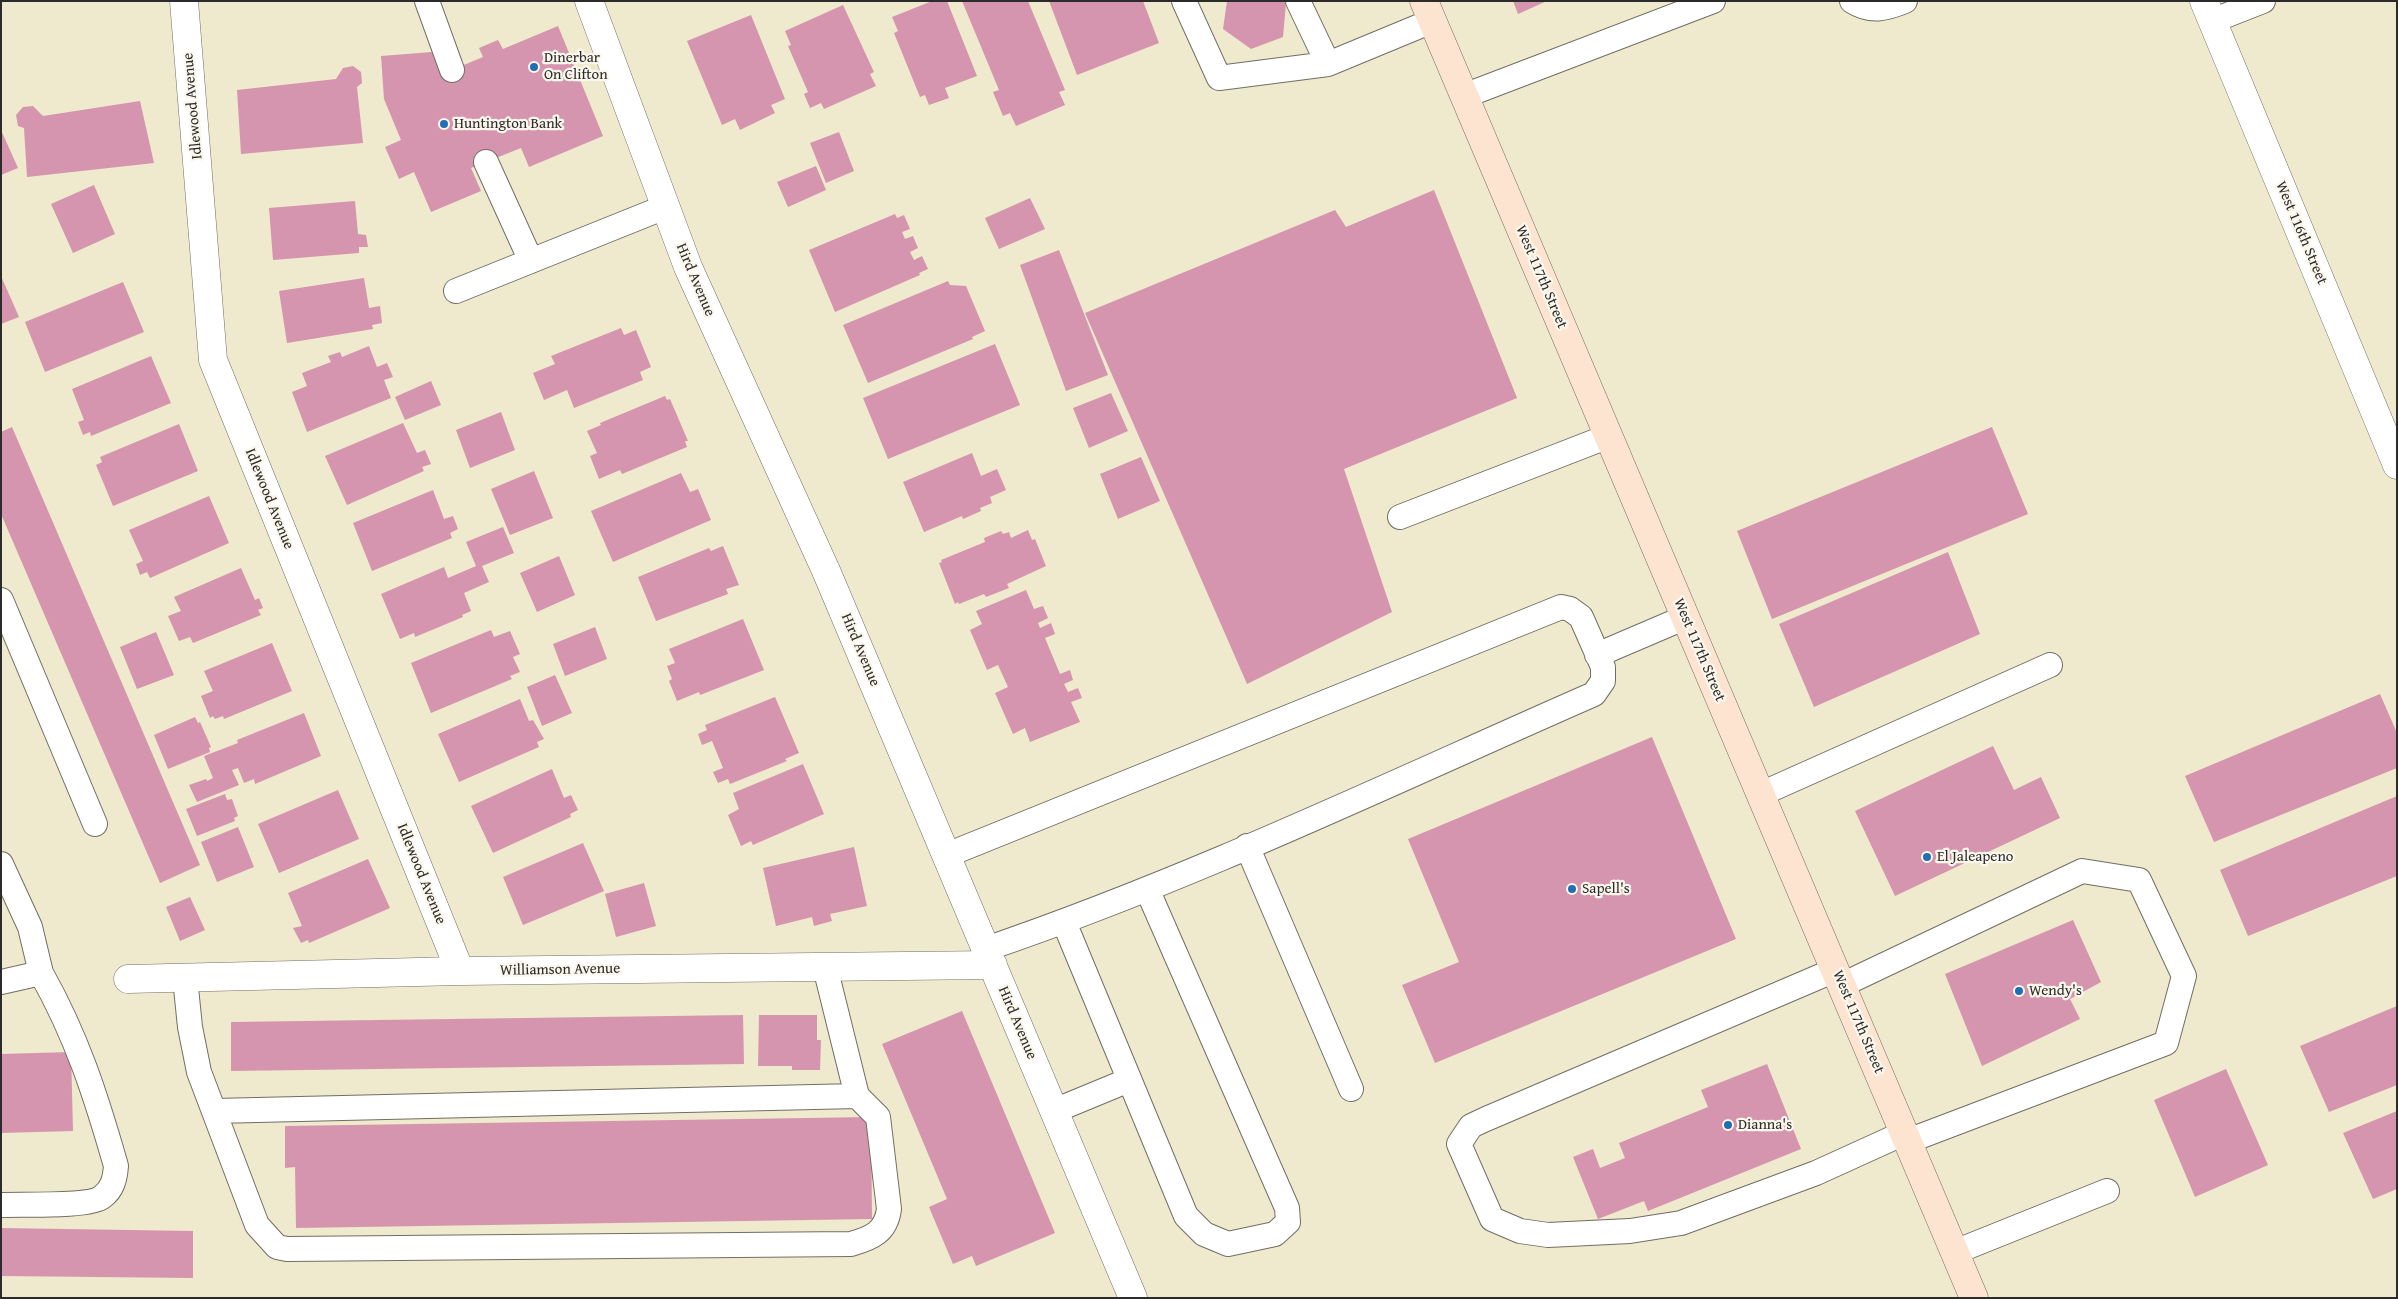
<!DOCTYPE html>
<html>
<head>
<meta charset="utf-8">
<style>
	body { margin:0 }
	#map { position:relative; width:2398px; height:1299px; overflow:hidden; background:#efe9cd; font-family:"Gentium Book Plus",serif }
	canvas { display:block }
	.frame { position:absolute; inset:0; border:2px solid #2b2b2b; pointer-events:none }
</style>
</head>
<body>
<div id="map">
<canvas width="2398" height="1299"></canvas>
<div class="frame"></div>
</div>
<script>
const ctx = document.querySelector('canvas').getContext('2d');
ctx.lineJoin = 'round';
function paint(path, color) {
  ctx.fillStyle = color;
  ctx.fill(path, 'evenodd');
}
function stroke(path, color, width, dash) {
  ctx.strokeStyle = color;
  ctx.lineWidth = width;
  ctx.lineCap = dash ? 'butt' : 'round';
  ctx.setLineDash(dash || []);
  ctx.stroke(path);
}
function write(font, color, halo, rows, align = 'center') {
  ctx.font = font + ' "Gentium Book Plus",serif';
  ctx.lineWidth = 4.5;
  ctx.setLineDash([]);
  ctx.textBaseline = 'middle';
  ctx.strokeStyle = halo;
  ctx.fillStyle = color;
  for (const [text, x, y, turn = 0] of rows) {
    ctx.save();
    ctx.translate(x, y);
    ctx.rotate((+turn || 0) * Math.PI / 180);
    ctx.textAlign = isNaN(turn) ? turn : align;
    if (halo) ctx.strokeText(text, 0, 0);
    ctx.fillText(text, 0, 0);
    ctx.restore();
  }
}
const building = new Path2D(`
	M932 1H947L977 76 945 88 949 98 929 105 925 95 920 97 894 33 898 31 892 17Z
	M962 1H1028L1065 90 1059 92 1065 105 1016 126 1010 113 1003 116 993 92 999 90Z
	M1049 1H1143L1159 43 1077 75Z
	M1227 1H1283L1286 3 1283 37 1251 49 1223 29Z
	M1513 1H1547L1518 14Z
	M843 5 874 72 870 74 876 86 824 109 821 103 810 108 804 94 808 92 788 46 791 45 785 31Z
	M751 15 785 99 771 105 775 113 740 130 735 119 722 125 687 41Z
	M558 26 603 136 529 167 521 148 471 168 481 191 431 212 414 172 399 179 385 147 401 140 384 99 381 56 432 52 442 74 483 57 479 48 498 40 503 49Z
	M353 66 361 72 362 83 357 87 363 143 241 154 237 90 336 79 343 68Z
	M140 101 154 163 27 177 24 128 18 126 16 115 23 107 33 106 43 116Z
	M1 130 18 168 1 175Z
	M839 132 854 171 826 183 810 143Z
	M816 166 826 190 788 207 777 182Z
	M94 185 115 234 73 253 51 204Z
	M1434 190 1517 398 1344 469 1392 612 1247 684 1085 313 1335 210 1346 227Z
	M1030 198 1045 229 999 249 985 218Z
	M355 201 358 234 366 235 368 247H359V253L273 260 269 208Z
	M895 214 897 218 904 215 910 229 902 232 905 239 913 236 918 248 910 252 914 260 922 256 928 269 919 273 920 275 835 312 809 250Z
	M1059 250 1108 375 1066 391 1020 265Z
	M1 276 19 317 1 324Z
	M364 278 369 308 380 306 382 323 372 325 373 329 287 343 279 291Z
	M948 281 950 285 966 286 985 331 972 337 973 339 868 383 843 325Z
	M123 282 144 332 45 372 25 322Z
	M621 328 624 335 636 330 651 367 640 372 643 380 574 408 567 390 544 400 533 373 555 364 551 356Z
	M995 344 1020 405 888 459 863 398Z
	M369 346 377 367 387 363 393 377 384 380 391 398 307 432 292 392 307 386 302 373 331 362 328 356 340 352 342 357Z
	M151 356 171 403 91 436 90 432 83 435 78 422 84 420 72 389Z
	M431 381 441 405 405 420 395 397Z
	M1111 393 1128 431 1089 448 1073 408Z
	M665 396 667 400 670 399 688 441H685L687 447 622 474 620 470 599 479 590 456 597 453 587 431 601 425 600 423Z
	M501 412 515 450 470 468 456 430Z
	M403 423 417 453 425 450 431 464 422 467 424 471 347 505 325 456Z
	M179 424 198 471 113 506 96 465 102 462 100 457Z
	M12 427 200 865 160 883 1 514V432Z
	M1992 427 2028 514 1772 619 1737 531Z
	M972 453 981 476 997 469 1006 490 990 497 992 503 980 508 981 511 963 519 962 516 924 532 903 482Z
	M1141 457 1160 501 1118 519 1100 474Z
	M534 471 553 518 510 535 491 489Z
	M681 473 690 492 698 489 711 520 613 562 591 511Z
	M433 490 444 519 453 516 458 529 450 533 452 538 372 571 353 523Z
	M209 496 229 543 150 578 147 572 140 575 136 564 143 561 129 530Z
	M503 527 514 553 482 566 489 582 464 593 471 611 462 615 463 617 415 637 414 633 400 639 381 594 444 567 448 578 476 566 466 542Z
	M1028 530 1032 540 1035 539 1046 566 1007 584 1009 588 986 597 984 594 959 604 958 602 955 604 939 563 942 562 941 560 985 542 984 538 1001 531 1003 534 1009 532 1011 538Z
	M723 546 739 585 726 589 728 594 656 621 638 577 709 548 711 551Z
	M1948 552 1980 634 1814 707 1779 624Z
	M559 556 575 595 537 612 520 573Z
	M241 568 255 600 259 598 263 608 258 610 261 615 193 643 190 637 179 641 168 616 181 611 174 597Z
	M1026 590 1034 609 1043 606 1048 618 1038 623 1040 628 1051 623 1055 634 1045 638 1060 674 1070 670 1073 680 1064 684 1068 692 1078 688 1082 698 1071 702 1080 722 1030 742 1025 728 1013 734 995 693 1008 687 998 665 987 670 970 630 982 624 976 611Z
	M743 619 764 670 700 695 699 692 677 701 669 681 672 679 667 666 675 663 669 649Z
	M595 627 607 659 565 676 553 644Z
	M491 630 494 637 510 631 520 654 513 657 520 672 510 676 512 679 431 713 411 663Z
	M156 632 174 675 137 689 120 647Z
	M272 643 292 691 224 719 223 716 215 719 213 716 210 718 201 696 213 691 204 671Z
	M555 675 572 713 542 726 527 687Z
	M2380 694 2397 733V768L2214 842 2185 776Z
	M775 697 799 753 785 759 787 761 730 784 728 779 718 783 713 772 723 768 712 741 702 745 698 734 707 730 705 725Z
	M520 699 529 721 533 720 544 739 537 742 539 747 459 782 438 734Z
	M304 713 321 756 255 784 254 779 244 783 238 768 232 770 239 785 197 802 189 785 206 779 207 781 213 778 204 756 238 743 237 740Z
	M195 717 198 723 200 722 211 747 209 748 210 752 168 769 154 735Z
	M1652 737 1736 939 1435 1063 1402 985 1459 962 1408 839Z
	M1993 746 2014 790 2041 777 2060 818 1895 896 1855 811Z
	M803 764 824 814 753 845 751 841 741 846 728 815 739 809 733 793Z
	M552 769 564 798 571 795 578 810 570 814 571 817 493 853 471 806Z
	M338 790 359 839 279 873 258 824Z
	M225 794 227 800 232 799 238 816 234 818 235 821 197 836 186 809Z
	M2397 796V876L2248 936 2220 870Z
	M238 827 254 867 217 882 201 842Z
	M583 843 604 891 523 925 503 877Z
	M854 847 867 906 830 914 832 921 814 926 812 917 776 926 763 868Z
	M368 859 390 908 309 943 308 940 301 943 293 928 302 926 288 893Z
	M644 883 656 926 616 937 605 894Z
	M190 897 205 930 180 941 166 907Z
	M2073 920 2101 982 2070 999 2080 1019 1982 1066 1945 974Z
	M2397 1006V1085L2329 1112 2300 1046Z
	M962 1011 1055 1233 976 1266 972 1256 953 1264 929 1207 947 1199 882 1044Z
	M743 1015 744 1064 231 1071V1022Z
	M759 1015H817V1040H821L820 1070H792V1066H758Z
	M71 1052 73 1131 1 1133V1054Z
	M1767 1064 1801 1149 1648 1211 1644 1201 1598 1219 1573 1157 1593 1149 1600 1168 1625 1158 1619 1143 1708 1107 1701 1090Z
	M2226 1069 2268 1165 2195 1197 2154 1100Z
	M2397 1111V1189L2373 1199 2343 1133Z
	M871 1117 872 1219 296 1228 295 1167 285 1168V1126Z
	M1 1228 193 1231V1278L1 1276Z`);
const service = new Path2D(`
	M427 1 452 70
	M1184 1 1219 78 1328 64 1432 21
	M1298 1 1328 64
	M1852 1C1871 13 1885 9 1905 1
	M2212 21 2263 1
	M1464 96 1713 1
	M486 162 531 261
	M456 291 665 207
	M1400 517 1609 436
	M1 600 95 824
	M1597 655 1686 617
	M1761 794 2050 665
	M1247 846 1351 1089
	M947 855 1561 607 1570 609 1581 617 1603 667V681L1594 694C1393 782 1194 878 986 949
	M1 864 30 927 41 973 1 982
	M1064 922 1186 1216 1204 1234 1228 1244 1275 1234 1288 1222 1287 1208 1147 889
	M1835 970 1486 1119 1471 1126 1459 1144 1492 1219 1520 1231 1548 1235 1630 1231 1681 1223 1816 1173 1904 1133
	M185 978 190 1027 199 1072 257 1225 277 1247 287 1249 851 1244C872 1238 886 1232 889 1209L878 1117 857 1096 825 967
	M1842 985 2082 871 2139 880 2184 976 2166 1043 1908 1141
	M214 1111 857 1096
	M1054 1111 1129 1080
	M1 1205C20 1204 90 1207 102 1197 113 1189 115 1178 116 1166 96 1096 77 1037 41 973
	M1955 1252 2107 1191`);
const minor = new Path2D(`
	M184 1 213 360 460 971
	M589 1 688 267 827 573 1133 1298
	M2204 1 2397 465
	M128 979 460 971 993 965`);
const secondary = new Path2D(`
	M1424 1 1974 1298`);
const markers = [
	[534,67,5,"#1f6fb2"],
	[444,124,5,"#1f6fb2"],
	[1927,857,5,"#1f6fb2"],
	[1572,889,5,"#1f6fb2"],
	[2019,991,5,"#1f6fb2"],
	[1728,1125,5,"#1f6fb2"]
];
const poiNames = [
	["Dinerbar",544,58],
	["On Clifton",544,75],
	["Huntington Bank",454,124],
	["El Jaleapeno",1937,857],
	["Sapell's",1582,889],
	["Wendy's",2029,991],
	["Dianna's",1738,1125]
];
const streetNames = [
	["Idlewood Avenue",193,106,-95],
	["West 116th Street",2301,233,67],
	["West 117th Street",1541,277,67],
	["Hird Avenue",695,280,67],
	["Idlewood Avenue",269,499,68],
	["Hird Avenue",860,650,67],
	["West 117th Street",1699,650,67],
	["Idlewood Avenue",421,874,68],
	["Williamson Avenue",560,970,-1],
	["West 117th Street",1858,1022,67],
	["Hird Avenue",1017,1023,67]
];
paint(building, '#d595ae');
stroke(service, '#706e64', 26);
stroke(minor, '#706e64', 29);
stroke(secondary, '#706e64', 29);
stroke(service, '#fff', 24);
stroke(minor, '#fff', 28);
stroke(secondary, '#fde4d0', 28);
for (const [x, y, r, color] of markers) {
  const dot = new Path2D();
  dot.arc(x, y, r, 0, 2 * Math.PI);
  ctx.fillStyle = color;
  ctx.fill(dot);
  stroke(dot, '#fbf7ec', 2);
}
write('15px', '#2b2b2b', '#fbf7ec', poiNames, 'left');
write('15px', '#2b2b2b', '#fbf7ec', streetNames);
</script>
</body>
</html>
